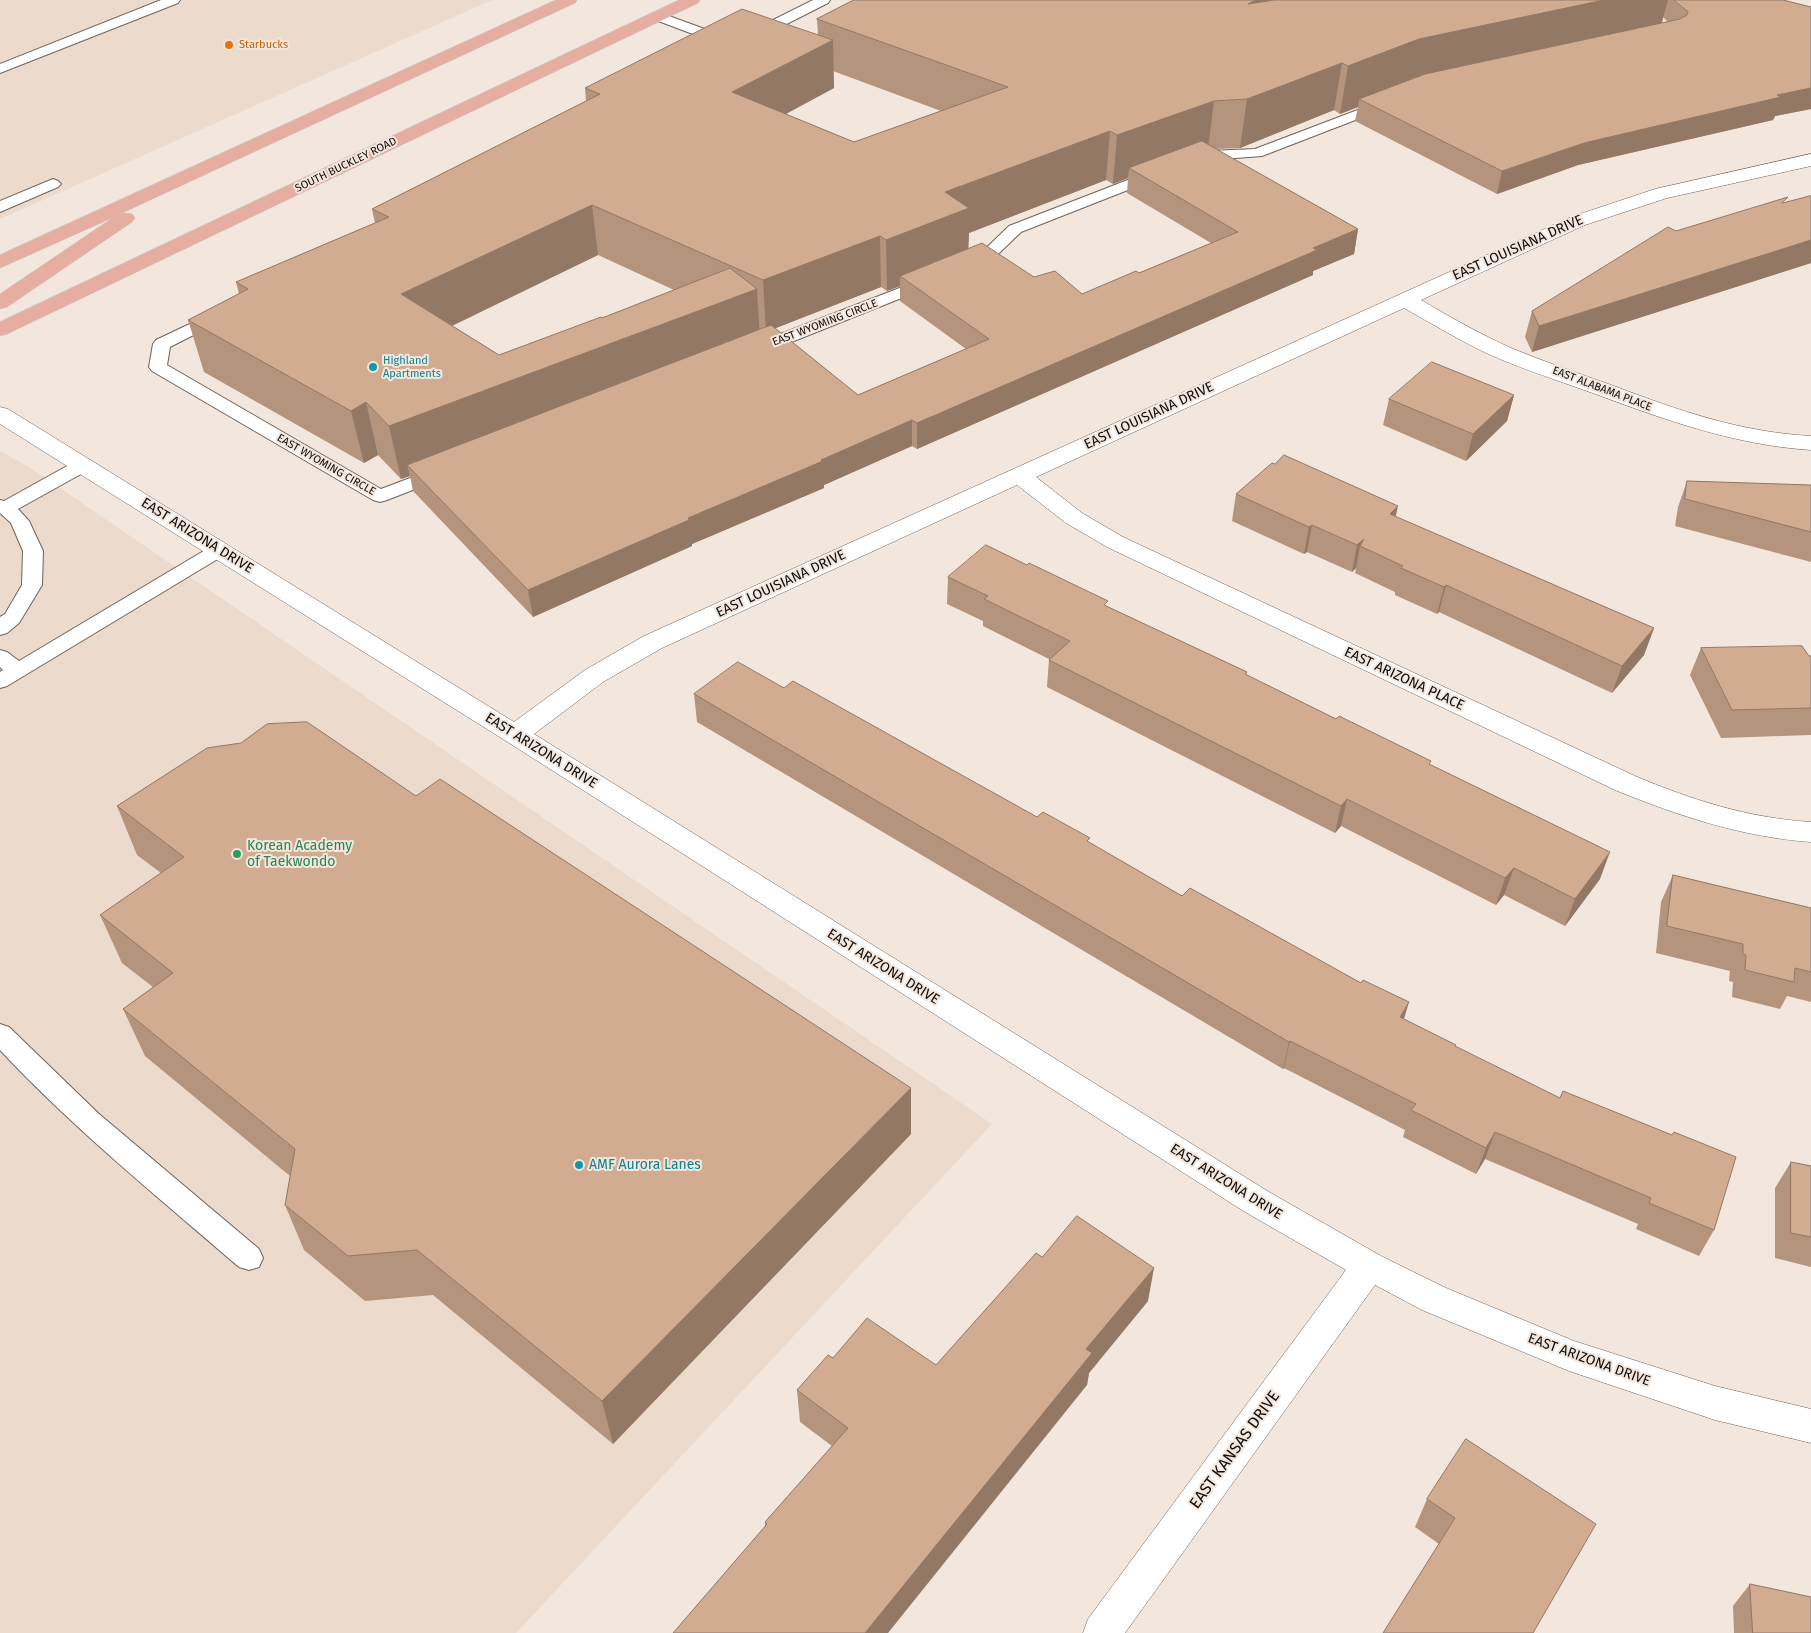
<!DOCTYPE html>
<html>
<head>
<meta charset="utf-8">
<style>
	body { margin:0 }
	canvas { display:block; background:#f3e6dd }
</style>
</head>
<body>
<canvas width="1811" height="1633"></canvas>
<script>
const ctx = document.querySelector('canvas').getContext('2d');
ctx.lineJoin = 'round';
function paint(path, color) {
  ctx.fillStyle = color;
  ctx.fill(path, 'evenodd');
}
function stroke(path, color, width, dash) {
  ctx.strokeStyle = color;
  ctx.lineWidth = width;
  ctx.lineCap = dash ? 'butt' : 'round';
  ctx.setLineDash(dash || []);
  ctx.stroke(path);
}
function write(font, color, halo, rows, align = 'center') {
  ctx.font = font + ' "Fira Sans",sans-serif';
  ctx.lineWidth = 4;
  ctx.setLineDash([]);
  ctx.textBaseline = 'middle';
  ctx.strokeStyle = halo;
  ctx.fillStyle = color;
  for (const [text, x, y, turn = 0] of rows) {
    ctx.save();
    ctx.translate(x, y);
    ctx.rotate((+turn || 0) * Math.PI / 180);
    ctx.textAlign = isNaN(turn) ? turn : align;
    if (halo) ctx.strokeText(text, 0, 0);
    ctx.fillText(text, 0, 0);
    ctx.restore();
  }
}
const built = new Path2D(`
	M0 0H492L0 219Z
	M0 451 29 467 992 1124 516 1633H0Z`);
const lane = new Path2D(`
	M161 0H180L178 3 0 73V64Z
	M813 0H830L828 3 757 39 752 40 745 36 747 33Z
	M658 12 732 39 734 42 732 45H722L653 19 651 16Z
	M1384 100 1389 101 1391 104 1389 107 1262 156 1210 160 1195 165 1190 163 1187 160 1190 157 1209 151 1255 149Z
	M1156 169 1161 171 1164 174 1161 177 1021 232 991 261 973 270H961L959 267 961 264 979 255 1009 226Z
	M53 179 58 181 61 184 58 187 0 212V201Z
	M928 277 934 279 936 282 934 285 764 353 758 354 752 353 749 349 752 345Z
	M217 311 223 312 225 316 223 320 170 347 167 365 381 489 439 467 446 469 448 473 446 477 387 500 380 502 373 500 152 371 149 367 153 344 156 340Z
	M83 459 90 461 92 465 90 469 18 509 29 521 43 551 42 585 19 623 7 633 0 635V617L5 614 22 585 23 551 11 523 0 513V500L4 501 76 461Z
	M219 544 226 546 229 550 226 554 7 686 0 688V672L3 670 0 667V650L7 652 19 661 212 546Z
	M0 1024 9 1027 99 1114 259 1249 263 1258 259 1267 249 1270 239 1267C158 1197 74 1129 0 1050Z`);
const street = new Path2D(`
	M1811 154V166L1667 198 1585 225 1421 300C1450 317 1480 334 1511 348 1545 362 1580 374 1614 386 1680 411 1740 432 1811 436V450C1736 445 1668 421 1598 395 1560 381 1521 369 1484 352 1457 339 1431 323 1404 308L1036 477 1082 513 1123 537 1635 776C1692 800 1748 818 1811 822V842C1742 837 1679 816 1615 790L1107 547 1066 523 1017 485 662 648 603 682 534 734 1269 1192 1381 1256 1446 1288 1574 1341 1715 1386 1811 1409V1443L1715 1420 1569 1371 1422 1310 1375 1285 1125 1633H1083L1088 1619 1346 1270 1245 1212 506 741 0 424V407L8 409 514 722 585 670 644 636 1571 217 1655 189Z`);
const primary = new Path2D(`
	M556 0H577L575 3 122 213 132 214 135 218 132 222 7 307 0 309V294L114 217 0 268V255Z
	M679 0H700L698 3 7 334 0 336V322Z`);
const wall = new Path2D(`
	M854 0H1783L1811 7V109L1775 116 1773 120 1578 165 1497 194 1355 121 1358 107 1340 114 1334 110 1240 148 1216 149 1358 229 1354 254 1313 271V275L917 449 912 446 824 485V488L692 544V546L533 617 413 491 410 476 401 479 378 455 364 463 204 372 188 320 239 294 236 282 375 223 372 209 586 101 585 88 818 35 817 19ZM1663 17 1668 22 1662 23ZM833 71 941 111 854 142 785 114 834 88ZM1128 178 1127 193 1211 243 1139 273 1082 294 1034 277 968 249 969 233 1106 180 1113 184ZM598 255 674 290 602 318 499 355 452 326ZM900 286V301L966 349 858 395 775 328 881 287 887 291Z
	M1811 196V263L1532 352 1525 337 1532 311 1676 231 1786 202Z
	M1514 395 1507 421 1466 461 1383 425 1389 399Z
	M1687 481 1811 485V562L1675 526 1678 507Z
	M1236 494 1396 517 1654 628 1644 655 1612 693 1439 612 1437 614 1395 595V592L1355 573 1356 568 1352 572 1307 552 1304 554 1232 521Z
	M948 577 1108 607 1247 672 1246 675 1430 765 1600 879 1565 926 1504 895 1496 905 1341 826 1335 833 1047 687 1049 659 983 626V621L947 604Z
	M1701 648 1811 656V735L1721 738 1690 675Z
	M784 688 1037 817 1090 843 1182 896 1404 1019 1455 1047 1714 1230 1699 1256 1636 1229 1638 1224 1485 1159 1476 1174 1403 1137 1405 1130 1284 1068 1283 1069 697 722 694 694Z
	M416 796 911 1088V1134L613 1444 433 1295 365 1301 304 1250 285 1205 290 1176 145 1056 123 1009 153 987 122 963 100 915 161 873 137 855 117 806Z
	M1673 875 1811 908V1002L1787 996 1780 1009 1732 997 1733 982 1729 981 1730 971 1656 953 1661 902Z
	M1791 1162 1811 1166V1267L1775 1258V1188Z
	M1042 1257 1148 1301 1089 1373 1087 1385 765 1527V1522L832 1446 800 1422 797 1390 833 1358 936 1365Z
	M1466 1439 1533 1633 1439 1544 1415 1527 1427 1499Z
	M1750 1584 1811 1633H1734L1733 1606Z`);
const shadedWall = new Path2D(`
	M1256 0H1320L1248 4Z
	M1604 0H1668L1659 32 1359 99 1358 107 1340 114 1348 66 1419 39Z
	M833 40 834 88 736 141 732 92Z
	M1342 63 1334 110 1240 148 1247 99Z
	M1811 88V109L1775 116 1773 120 1578 165 1497 194 1502 171 1584 143 1777 95Z
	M1214 101 1208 149 1129 168 1128 178 1113 184 1117 135Z
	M1110 131 1106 180 969 233 968 259 900 276V286L887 291 886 240 945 192Z
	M592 205 598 255 412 345 401 294Z
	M1358 229 1354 254 1313 271V275L917 449V423L1313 248Z
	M880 236 881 287 766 332 763 280Z
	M1811 240V263L1532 352 1539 326Z
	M757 289 760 340 407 465 410 476 401 479 389 426Z
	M1514 395 1507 421 1466 461 1473 434Z
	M366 402 378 455 364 463 351 411Z
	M912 420V446L824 485V488L692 544V546L533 617 528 590 688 518Z
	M1398 506 1392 533 1390 514Z
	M1312 525 1307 552 1304 554 1309 527Z
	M1364 539 1360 546 1356 568 1352 572 1357 545Z
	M1446 585 1439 612 1437 614 1444 587Z
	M1654 628 1644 655 1612 693 1622 666Z
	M1347 799 1341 826 1335 833 1341 806Z
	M1610 852 1600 879 1565 926 1575 899Z
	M1514 868 1504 895 1496 905 1505 878Z
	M1409 1002 1401 1029 1400 1017Z
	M1290 1041 1284 1068 1283 1069 1289 1042Z
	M911 1088V1134L613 1444 602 1401Z
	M1495 1132 1485 1159 1476 1174 1486 1148Z
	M1154 1268 1148 1301 1089 1373 1087 1385 888 1633H865L1086 1349Z`);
const building = new Path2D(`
	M854 0H1256L1248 4 1274 0H1604L1419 39 1348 66 1342 63 1247 99 1214 101 1117 135 1110 131 945 192 969 208 886 240 880 236 763 280 592 205 401 294 499 355 601 317 602 318 730 268 757 289 389 426 366 402 351 411 188 320 248 289 236 282 389 217 372 209 600 94 585 88 742 9 833 40 732 92 854 142 1008 87 817 19Z
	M1674 0H1783L1811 7V88L1777 95 1781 97 1584 143 1502 171 1359 99 1425 74 1680 19 1687 15 1688 12Z
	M1202 141 1358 229 1313 248 1317 250 917 423 912 420 821 460 823 461 688 518 689 520 528 590 407 465 771 325 858 395 989 339 900 276 982 243 1034 277 1055 271 1082 294 1136 271 1139 273 1238 232 1129 168Z
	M1811 196V240L1539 326 1532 311 1668 227 1676 231 1788 197 1782 203Z
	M1432 362 1514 395 1473 434 1389 399Z
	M1284 455 1398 506 1390 514 1654 628 1622 666 1446 585 1444 587 1401 568 1403 566 1360 546 1364 539 1357 545 1312 525 1309 527 1236 494 1272 463 1275 464Z
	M1687 481 1811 485V532L1685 499Z
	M986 545 1027 565 1029 563 1108 601 1104 605 1247 672 1245 674 1336 719 1339 716 1431 761 1429 764 1610 852 1575 899 1514 868 1505 878 1347 799 1341 806 1049 660 1070 641 984 599 988 596 948 577Z
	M1802 646 1809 656H1811V708L1732 710 1701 648Z
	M738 662 784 688 793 681 1037 817 1043 812 1090 838 1087 841 1182 896 1190 888 1361 983 1363 980 1409 1002 1400 1017 1456 1045 1455 1046 1560 1098 1563 1091 1672 1135 1674 1132 1736 1157 1714 1230 1649 1203 1651 1198 1495 1132 1486 1148 1411 1110 1416 1104 1290 1041 1289 1042 694 694Z
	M307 722 416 796 440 779 911 1088 602 1401 417 1250 348 1256 285 1205 295 1149 123 1009 173 973 100 915 184 857 117 806 207 748 241 743 267 724Z
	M1673 875 1811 908V972L1795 968 1794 982 1745 970 1746 955 1743 954V944L1667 926Z
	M1791 1162 1811 1166V1237L1791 1233Z
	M1077 1216 1154 1268 1086 1349 1092 1353 865 1633H673L767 1524 765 1522 848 1428 797 1390 828 1355 833 1358 867 1318 936 1365 1036 1253 1042 1257Z
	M1466 1439 1596 1524 1533 1633H1383L1455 1518 1427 1499Z
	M1750 1584 1811 1597V1633H1753Z`);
const markers = [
	[229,45,5,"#e8710a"],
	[373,367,5,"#0f9aa8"],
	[237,854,5,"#2e9e5b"],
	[579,1165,5,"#0f9aa8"]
];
const farFoodnames = [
	["Starbucks",239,45]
];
const farStreetnames = [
	["SOUTH BUCKLEY ROAD",346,165,-26],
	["EAST WYOMING CIRCLE",825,323,-21],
	["EAST ALABAMA PLACE",1602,389,21],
	["EAST WYOMING CIRCLE",326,465,30]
];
const farCulturenames = [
	["Highland",383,361],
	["Apartments",383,374]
];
const streetNames = [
	["EAST LOUISIANA DRIVE",1518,248,-24],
	["EAST LOUISIANA DRIVE",1149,416,-25],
	["EAST ARIZONA DRIVE",197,536,32],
	["EAST LOUISIANA DRIVE",781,584,-25],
	["EAST ARIZONA PLACE",1404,679,25],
	["EAST ARIZONA DRIVE",541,751,32],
	["EAST ARIZONA DRIVE",883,967,32],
	["EAST ARIZONA DRIVE",1226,1182,32],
	["EAST ARIZONA DRIVE",1589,1360,20]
];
const leisureNames = [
	["Korean Academy",247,846],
	["of Taekwondo",247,862]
];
const cultureNames = [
	["AMF Aurora Lanes",589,1165]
];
const nearStreetnames = [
	["EAST KANSAS DRIVE",1235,1450,-54]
];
paint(built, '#ecdacc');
stroke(lane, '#6d635b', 2);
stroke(street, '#6d635b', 1);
stroke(primary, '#cacac9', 1);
paint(lane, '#fff');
paint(street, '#fff');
paint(primary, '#e6ada1');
paint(wall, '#b5947d');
paint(shadedWall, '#937866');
paint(building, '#d2ac91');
stroke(building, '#937866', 1);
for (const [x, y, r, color] of markers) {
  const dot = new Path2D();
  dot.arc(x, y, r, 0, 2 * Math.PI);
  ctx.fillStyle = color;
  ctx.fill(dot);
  stroke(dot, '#f3e6dd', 2);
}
write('11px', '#c56008', '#f3e6dd', farFoodnames, 'left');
write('11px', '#100c0a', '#f3e6dd', farStreetnames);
write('11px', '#0d838f', '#f3e6dd', farCulturenames, 'left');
write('14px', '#100c0a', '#f3e6dd', streetNames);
write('14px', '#27864d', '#f3e6dd', leisureNames, 'left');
write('14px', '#0d838f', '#f3e6dd', cultureNames, 'left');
write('16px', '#100c0a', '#f3e6dd', nearStreetnames);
</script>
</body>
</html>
